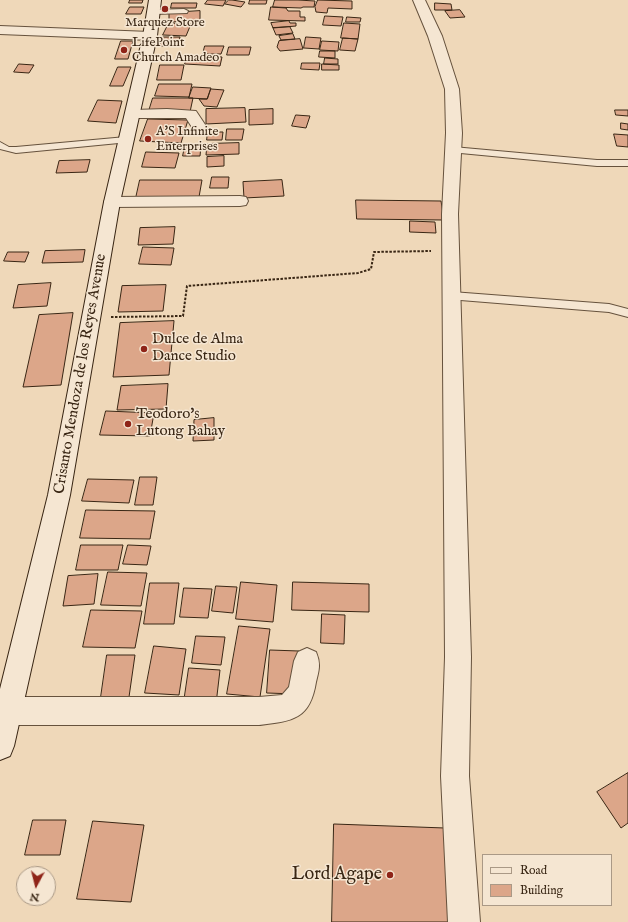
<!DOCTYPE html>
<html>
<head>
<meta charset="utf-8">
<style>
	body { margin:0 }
	#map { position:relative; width:628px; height:922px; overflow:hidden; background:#efd8b9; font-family:"IM FELL English",serif }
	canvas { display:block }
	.legend { position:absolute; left:482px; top:854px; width:130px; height:52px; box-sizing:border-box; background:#f5e6d2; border:1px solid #aa9986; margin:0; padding:5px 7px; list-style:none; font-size:12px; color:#392614 }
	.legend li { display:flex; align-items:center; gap:8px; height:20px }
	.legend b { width:20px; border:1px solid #aa9986 }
	.north { position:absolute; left:16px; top:866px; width:40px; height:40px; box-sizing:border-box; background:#f5e6d2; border:1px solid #aa9986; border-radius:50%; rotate:187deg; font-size:11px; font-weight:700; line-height:16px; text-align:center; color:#392614 }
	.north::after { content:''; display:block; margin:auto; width:14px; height:18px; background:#8f2418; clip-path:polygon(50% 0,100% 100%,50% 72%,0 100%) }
</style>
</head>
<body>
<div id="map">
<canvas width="628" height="922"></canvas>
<ul class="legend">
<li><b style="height:5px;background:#f5e6d2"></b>Road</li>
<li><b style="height:11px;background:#dca689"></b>Building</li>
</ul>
<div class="north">N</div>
</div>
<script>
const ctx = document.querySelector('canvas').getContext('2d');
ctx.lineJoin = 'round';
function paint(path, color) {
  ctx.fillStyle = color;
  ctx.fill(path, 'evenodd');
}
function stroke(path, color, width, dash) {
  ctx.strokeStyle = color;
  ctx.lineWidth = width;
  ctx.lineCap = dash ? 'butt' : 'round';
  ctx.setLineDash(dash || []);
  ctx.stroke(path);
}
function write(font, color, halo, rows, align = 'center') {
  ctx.font = font + ' "IM FELL English",serif';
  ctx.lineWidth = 3;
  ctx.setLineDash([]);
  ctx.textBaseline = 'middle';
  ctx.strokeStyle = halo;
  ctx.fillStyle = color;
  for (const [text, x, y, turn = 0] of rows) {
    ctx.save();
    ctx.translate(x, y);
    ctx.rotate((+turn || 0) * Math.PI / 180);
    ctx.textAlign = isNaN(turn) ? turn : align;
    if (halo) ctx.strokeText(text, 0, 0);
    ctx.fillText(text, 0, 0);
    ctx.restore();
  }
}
const building = new Path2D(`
	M130 0H143L142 3H129Z
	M208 0H226L223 6 205 4Z
	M229 0H232L245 2 241 7 225 4Z
	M250 0H267L266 4H249Z
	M275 0H298L315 1 314 7H303L301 8 273 7Z
	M318 0 352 1V9L328 8 327 13 316 12 315 7Z
	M172 3H197L196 8H171Z
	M435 3 451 4 452 10H435Z
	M130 7H144L141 14H126Z
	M271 7 286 8 288 11H300V17H305V21L269 20Z
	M460 10 465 17 450 18 445 11Z
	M200 11V21L169 22V13Z
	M325 16 343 17 341 26 323 25Z
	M347 17 361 18 360 22H346Z
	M289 21 290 23H296V26L273 28 271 23Z
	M169 23 191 24 186 36 163 35Z
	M344 23 360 24 358 39 341 38Z
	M290 27 293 33 276 35 273 28Z
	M293 34 295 39 281 40 279 36Z
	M162 37H180L178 46H160Z
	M306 37 321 38 319 49 304 48Z
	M343 38 358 39 355 51 340 50Z
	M300 39 303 49 280 51 277 47 279 41Z
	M121 41H133L128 59H115Z
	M322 41 339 42 338 51 320 50Z
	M205 46H224L221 54H203Z
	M229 47H251L249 55H227Z
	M320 51H335V58L319 57Z
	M187 56 222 57 220 66 185 64Z
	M325 58 338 59V64H324Z
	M302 63H320L319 70 301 69Z
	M19 64 34 65 29 73 14 72Z
	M322 64 339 65V70H322Z
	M160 65H184L181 80H157Z
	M118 67H131L123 86H110Z
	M159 84H192L189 97 155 96Z
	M193 87 211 88 207 99 189 98Z
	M211 89 224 90 217 107 204 106 199 99H207Z
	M153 98H193L190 112 149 111Z
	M98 100 122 101 116 123 88 121Z
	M245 108 246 122 206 124V109Z
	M273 109V124L249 125V110Z
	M615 110H628V116L616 115Z
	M296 115 310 116 306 128 292 126Z
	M148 119 188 120 181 143 140 141Z
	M621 123 628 124V130L621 129Z
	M227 129H244L242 140H226Z
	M208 132H223L222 140H207Z
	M614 134 628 135V147L617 146Z
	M239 143V154L206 155 207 144Z
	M185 146H201L200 156H183Z
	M146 152 179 153 175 168 142 167Z
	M224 156V166L207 167V157Z
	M90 160 87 172 56 173 59 161Z
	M212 177H229L228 188H210Z
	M140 180H202L199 197 136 198Z
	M282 180 284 196 244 198 243 182Z
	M356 200 441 201 444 220 357 219Z
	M410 221 435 222 436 233 410 232Z
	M175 227 173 244 138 245 140 228Z
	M143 247 174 248 171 265 139 264Z
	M85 250 83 262 42 263 45 251Z
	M8 252H29L25 262 4 261Z
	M51 283 47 306 13 308 18 285Z
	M166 285 163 311 118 312 122 286Z
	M73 313 61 385 23 387 39 315Z
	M174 321 169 375 113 377 120 323Z
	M168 384 166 409 117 410 121 386Z
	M106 411 154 413 150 436 100 435Z
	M214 418V440L193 441 194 420Z
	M140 477H157L153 505H135Z
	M88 479 134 480 129 503 82 501Z
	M86 510 155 511 150 539 80 538Z
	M81 545H123L118 570H76Z
	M128 545 151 546 147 565 123 564Z
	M108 572 147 573 141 606 101 605Z
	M98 574 94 604 63 606 68 576Z
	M241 582 277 585 273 622 236 619Z
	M293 582 369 584V612L292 610Z
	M150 583H179L174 624H144Z
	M216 586 237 587 233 613 212 611Z
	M184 588 212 589 208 618 180 617Z
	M91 610 142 611 135 648 83 647Z
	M322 614 345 615 344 644 321 643Z
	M239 626 270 629 260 697 227 694Z
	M196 636 225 637 221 665 192 663Z
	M154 646 186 649 179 695 145 693Z
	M270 650 299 651 296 694 267 693Z
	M107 655H135L129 697H101Z
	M189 668 220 670 216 704 184 702Z
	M628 773V823L621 828 597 792Z
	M33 820H66L60 855H25Z
	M93 821 144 825 131 902 77 899Z
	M334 824 445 828 450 922H332Z`);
const path = new Path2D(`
	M111 317 183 316 187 286 358 273 371 269 374 252 431 251`);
const service = new Path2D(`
	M184 9 188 11 187 13 154 14 150 12 154 10Z
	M126 137 131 140 129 142 16 153 0 149V142L9 147H16Z
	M453 147 597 160H628V166H597L450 152 448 150Z
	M452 292 609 304 628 309V317L609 312 448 299 447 296 448 293Z`);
const minor = new Path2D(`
	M413 0H425L442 36 459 89 462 133 458 214 471 657 469 776 480 922H448L441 776 445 657 442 214 446 133 445 89 428 36Z
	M0 26 150 32 155 33 157 36 155 39 150 40 0 34Z
	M167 109 196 111 208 129 205 132 200 134 195 132 186 118H132L127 117 125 114 127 111 132 110Z
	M240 196 246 197 248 201 246 205 240 206 112 207 106 206 104 202 106 198 112 197Z
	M307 648 316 652C321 664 319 670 316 682 310 720 292 721 259 725H8L0 721V701L8 697H259L282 695 289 687 294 661 298 652Z`);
const secondary = new Path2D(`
	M149 0H161L157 36 120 202 70 495 14 746 10 756 0 760V689L48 495 104 202 143 36Z`);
const markers = [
	[165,9,4,"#8f2418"],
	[124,50,4,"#8f2418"],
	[148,139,4,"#8f2418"],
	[144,349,4,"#8f2418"],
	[128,424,4,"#8f2418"],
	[390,875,4,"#8f2418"]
];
const farPoinames = [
	["Marquez Store",165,23,"center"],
	["LifePoint",132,43],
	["Church Amadeo",132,58],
	["A'S Infinite",156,132],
	["Enterprises",156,147]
];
const poiNames = [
	["Dulce de Alma",152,340],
	["Dance Studio",152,357],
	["Teodoro's",136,415],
	["Lutong Bahay",136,432]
];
const streetNames = [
	["Crisanto Mendoza de los Reyes Avenue",81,374,-80]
];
const nearPoinames = [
	["Lord Agape",382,875]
];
paint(building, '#dca689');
stroke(building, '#392614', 1);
stroke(service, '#66523d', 2);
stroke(minor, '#66523d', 2);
stroke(secondary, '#392614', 2);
stroke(path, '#392614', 2, [2.5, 1.5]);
paint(service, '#f5e6d2');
paint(minor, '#f5e6d2');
paint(secondary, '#f5e6d2');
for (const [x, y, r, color] of markers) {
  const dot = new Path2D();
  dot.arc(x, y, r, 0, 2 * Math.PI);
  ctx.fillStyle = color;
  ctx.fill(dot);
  stroke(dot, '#f5e6d2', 1.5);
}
write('13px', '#392614', '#f5e6d2', farPoinames, 'left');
write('15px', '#392614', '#f5e6d2', poiNames, 'left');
write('15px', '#392614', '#f5e6d2', streetNames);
write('18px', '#392614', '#f5e6d2', nearPoinames, 'right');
</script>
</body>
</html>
